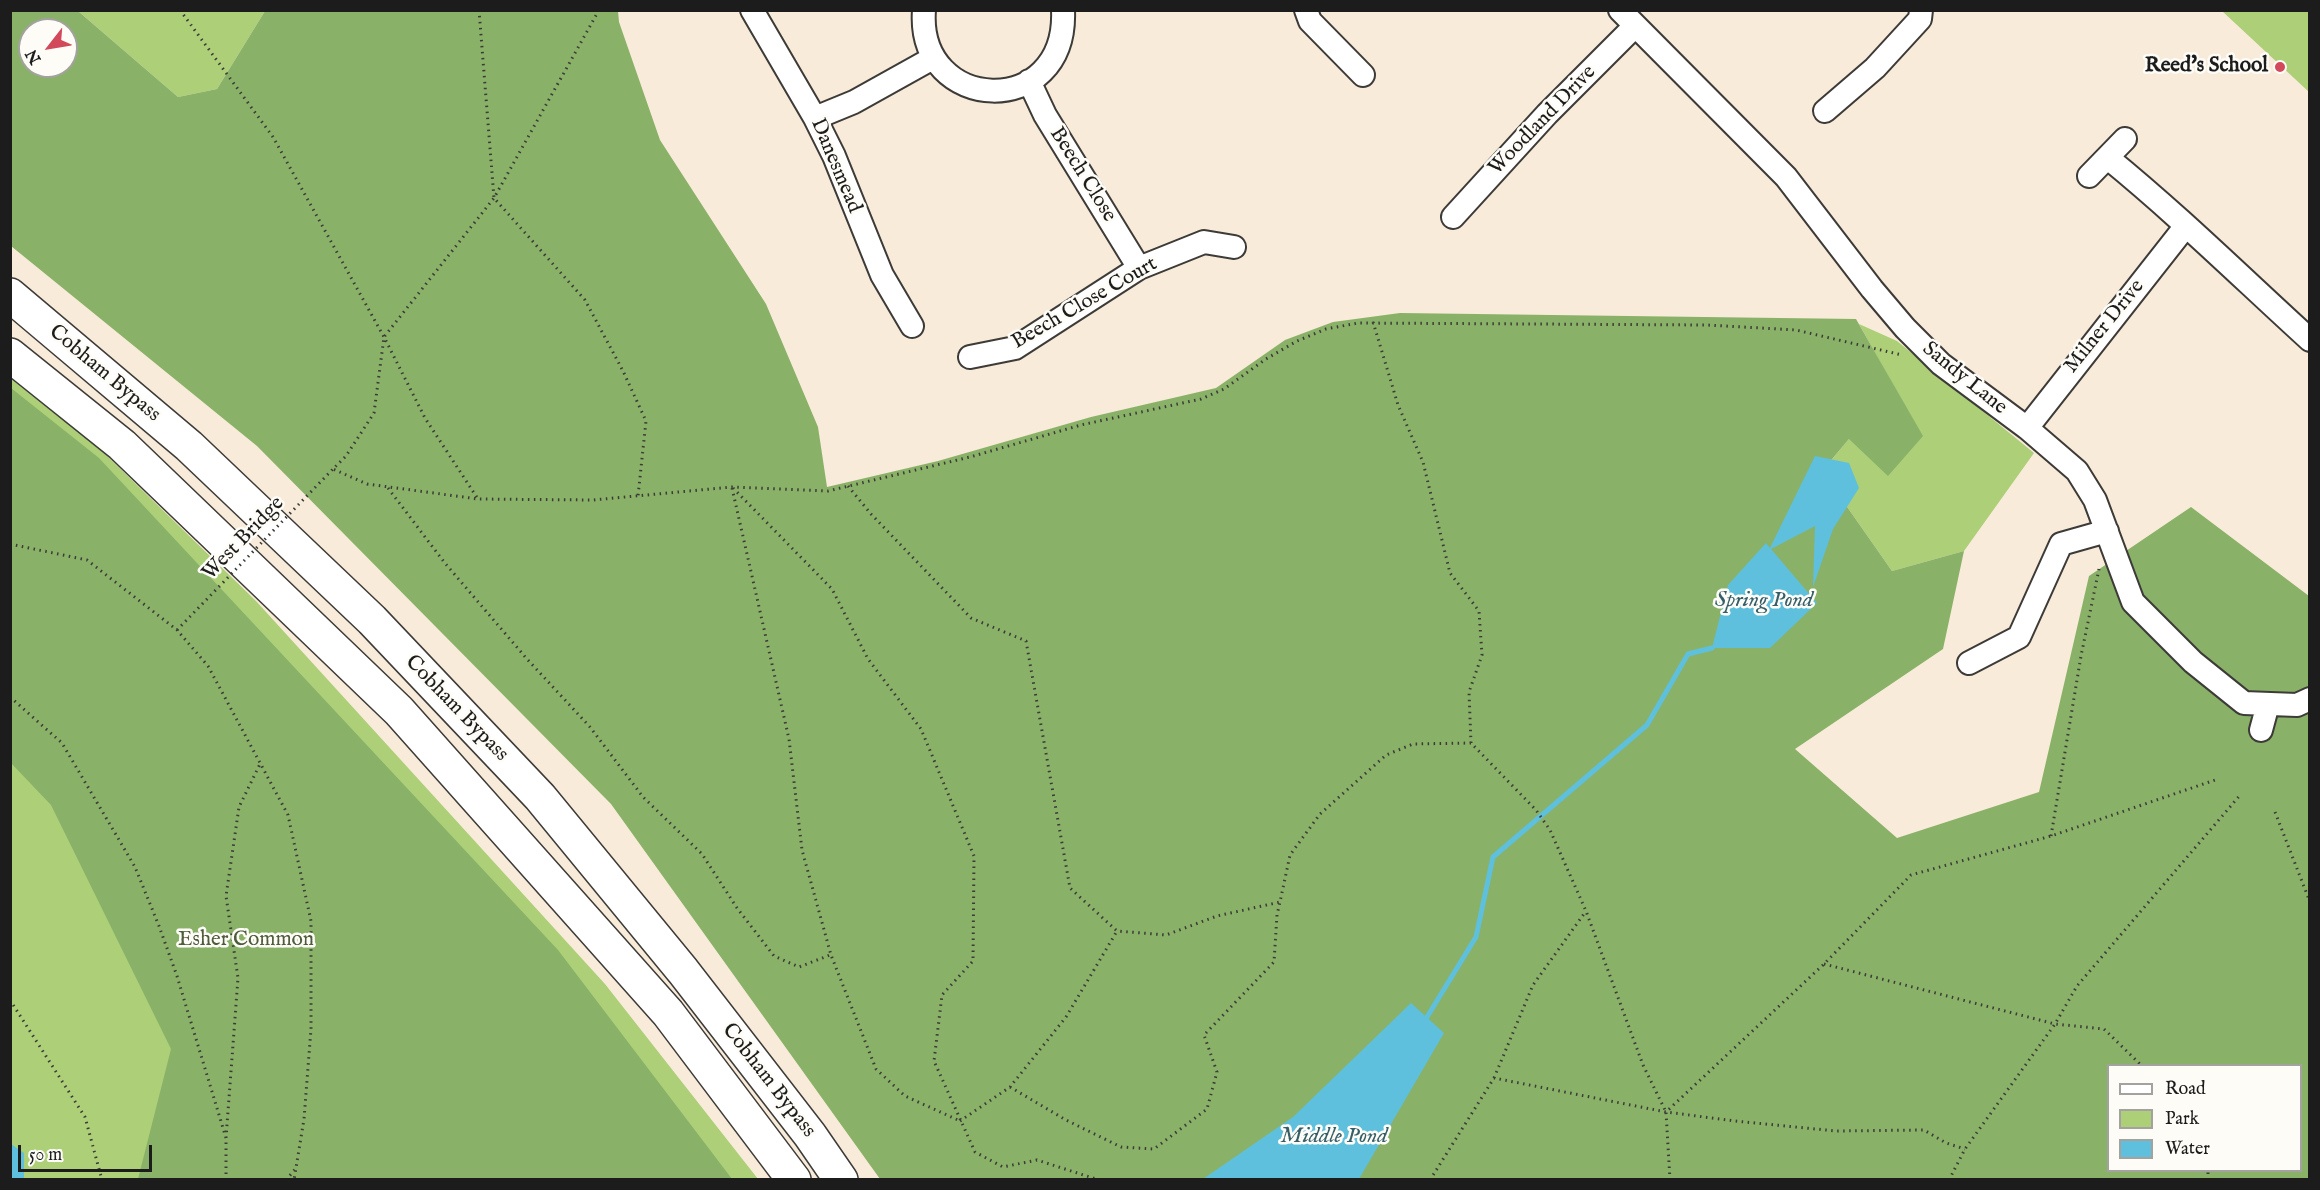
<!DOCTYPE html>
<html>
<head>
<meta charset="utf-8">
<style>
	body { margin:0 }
	#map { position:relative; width:2320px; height:1190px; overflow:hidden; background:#f8ebd9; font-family:"IM FELL English",serif }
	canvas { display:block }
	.frame { position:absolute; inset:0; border:12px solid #1c1c1c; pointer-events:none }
	.legend { position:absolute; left:2107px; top:1064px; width:195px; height:108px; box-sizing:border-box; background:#fdfcf7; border:2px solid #a3a29f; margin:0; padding:8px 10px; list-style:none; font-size:18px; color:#1c1c1c }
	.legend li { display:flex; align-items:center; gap:12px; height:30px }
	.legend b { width:30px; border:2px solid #a3a29f }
	.north { position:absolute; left:18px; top:18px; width:60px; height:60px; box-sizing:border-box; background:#fdfcf7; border:2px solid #a3a29f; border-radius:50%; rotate:239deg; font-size:16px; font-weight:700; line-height:24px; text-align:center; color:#1c1c1c }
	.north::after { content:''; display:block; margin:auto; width:21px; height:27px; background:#d1495b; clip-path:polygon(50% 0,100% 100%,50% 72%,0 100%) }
	.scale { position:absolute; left:18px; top:1145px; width:134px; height:27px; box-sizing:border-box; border:3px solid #1c1c1c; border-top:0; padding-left:8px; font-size:18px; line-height:21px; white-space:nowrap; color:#1c1c1c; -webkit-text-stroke:4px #fdfcf7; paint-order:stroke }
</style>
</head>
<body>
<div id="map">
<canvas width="2320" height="1190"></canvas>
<div class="frame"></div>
<ul class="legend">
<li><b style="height:8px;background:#fff"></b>Road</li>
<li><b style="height:16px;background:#accf78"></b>Park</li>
<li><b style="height:16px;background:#5ec0dd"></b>Water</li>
</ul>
<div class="north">N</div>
<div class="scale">50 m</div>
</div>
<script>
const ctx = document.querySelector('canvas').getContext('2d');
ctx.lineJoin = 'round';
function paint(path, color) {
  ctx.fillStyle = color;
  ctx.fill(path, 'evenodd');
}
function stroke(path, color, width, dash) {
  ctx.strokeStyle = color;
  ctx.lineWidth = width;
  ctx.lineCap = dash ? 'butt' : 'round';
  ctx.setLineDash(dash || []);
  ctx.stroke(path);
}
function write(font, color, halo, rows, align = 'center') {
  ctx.font = font + ' "IM FELL English",serif';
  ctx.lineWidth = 5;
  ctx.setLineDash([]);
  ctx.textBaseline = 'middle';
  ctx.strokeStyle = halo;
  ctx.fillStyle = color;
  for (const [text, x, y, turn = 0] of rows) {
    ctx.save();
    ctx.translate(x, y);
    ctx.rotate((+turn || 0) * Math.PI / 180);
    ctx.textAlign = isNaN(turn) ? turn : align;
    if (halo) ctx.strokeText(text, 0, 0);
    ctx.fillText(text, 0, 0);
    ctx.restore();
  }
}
const green = new Path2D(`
	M78 11H265L217 89 178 97Z
	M2222 11H2309V92Z
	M1859 324 1897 341 2034 453 1964 551 1892 571 1822 471 1849 439 1922 436Z
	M10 377 96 445 256 601 605 984 758 1179H11Z`);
const forest = new Path2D(`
	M10 11H78L178 97 217 89 265 11H618L619 22 660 140 766 304 818 427 827 487 938 461 1091 417 1216 388 1285 340 1333 322 1400 313 1856 319 1923 436 1888 476 1849 439 1822 471 1892 571 1964 551 1943 649 1795 749 1897 838 2039 792 2089 576 2191 507 2309 596V1179H880L611 804 257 446 11 246ZM30 30H66V66H30ZM2108 1066H2300V1170H2108Z
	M11 388 99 458 558 950 732 1179H138L171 1049 51 805 11 763Z`);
const water = new Path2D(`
	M1815 456 1849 463 1859 488 1833 529 1813 587 1815 526 1771 549 1817 603 1770 648H1712L1728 585 1766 543 1770 548Z
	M1411 1003 1444 1033 1359 1179H1203L1293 1117Z
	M11 1144 24 1153V1179H11Z`);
const stream = new Path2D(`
	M1427 1017 1476 937 1493 857 1647 725 1688 654 1712 648`);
const path = new Path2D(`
	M180 10 273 137 384 337 425 418 478 499
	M479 10 494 198 585 300 623 371 646 421 638 496
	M599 10 494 198 384 337 374 413 346 456 333 469 367 484 478 499 593 500 732 487 828 491 970 457 1081 425 1201 399 1224 389 1266 359 1297 341 1326 329 1358 323 1707 325 1796 330 1902 355
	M1373 322 1398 405 1423 462 1450 573 1479 611 1482 655 1469 692 1471 743
	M848 486 871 514 971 618 1026 641 1070 888 1117 931 1166 935 1217 916 1280 902 1290 855 1320 814 1386 755 1413 744 1471 743 1536 810 1550 830 1586 911 1643 1065 1666 1112
	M388 488 444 562 527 659 590 727 643 797 702 854 737 908 774 956 799 967 830 955
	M732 488 789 739 802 850 831 955 876 1069 905 1096 958 1120
	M733 488 832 589 868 659 921 729 974 856 973 961 942 995 934 1061 975 1152 1003 1167 1037 1160 1099 1180
	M10 544 87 560 177 630 208 666 288 815 311 921V1029L304 1119 294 1180
	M10 697 62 743 135 867 159 926 177 976 226 1138
	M2275 812 2310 902
	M2051 836 2081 656 2099 569
	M1824 964 2055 1024 2104 1029 2142 1066
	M10 1000 85 1117 102 1180
	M1494 1078 1533 985 1586 911
	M1010 1087 1066 1120 1121 1147 1154 1149 1207 1109 1217 1072 1204 1035 1274 962 1277 915 1280 902
	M960 1121 1010 1087 1066 1017 1117 931
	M226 1180V1138L238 978 226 896 239 807 260 764
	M286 1180 297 1167
	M1430 1180 1494 1078 1666 1112 1735 1121 1836 1131 1924 1130 1946 1143 1965 1149
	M1670 1180 1666 1112 1824 964 1911 875 2051 836 2218 779
	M1949 1180 1965 1149 2055 1024 2077 986 2241 794
	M2208 1180V1170`);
const minor = new Path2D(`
	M752 10 815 118 834 156 882 275 912 326
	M924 10C916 114 1068 121 1063 10
	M1306 10 1310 21 1363 75
	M1620 10 1786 177 1872 289 1905 328 1941 364 2027 428 2077 471 2095 500 2133 602 2193 662 2244 703 2297 705 2310 699
	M1029 81 1045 115 1139 268
	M1825 111 1875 68 1920 19 1921 10
	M815 118 854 102 933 58
	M2108 158C2178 215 2243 279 2310 340
	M2089 176 2125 139
	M1453 217 1547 114 1635 26
	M970 357 1015 348 1139 268 1204 242 1234 247
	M2027 428 2185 227
	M1969 663 2019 637 2061 544 2107 531
	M2261 730 2268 704`);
const highway = new Path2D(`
	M10 295 189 446 372 620 540 797 683 971 810 1135 841 1180
	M10 355 122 445 399 711 668 1013 794 1180`);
const pathBridge = new Path2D(`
	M177 630 333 469`);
const markers = [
	[2280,67,6,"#d1495b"]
];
const poiNames = [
	["Reed's School",2268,67]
];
const streetNames = [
	["Woodland Drive",1543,121,-46],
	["Danesmead",835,166,67],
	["Beech Close",1082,175,58],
	["Beech Close Court",1085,304,-30],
	["Milner Drive",2105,327,-51],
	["Cobham Bypass",104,374,40],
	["Sandy Lane",1964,379,39],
	["West Bridge",244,539,-46],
	["Cobham Bypass",456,709,46],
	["Cobham Bypass",768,1081,52]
];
const parkNames = [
	["Esher Common",246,941]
];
const waterNames = [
	["Spring Pond",1764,601],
	["Middle Pond",1334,1137]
];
paint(green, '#accf78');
paint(forest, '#89b268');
paint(water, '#5ec0dd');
stroke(stream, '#5ec0dd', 5);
stroke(minor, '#3d3b38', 26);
stroke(highway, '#3d3b38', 36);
stroke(path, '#3d3b38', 3, [1.5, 4.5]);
stroke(minor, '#fff', 22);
stroke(highway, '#fff', 33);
stroke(pathBridge, '#3d3b38', 3, [1.5, 4.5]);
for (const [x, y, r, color] of markers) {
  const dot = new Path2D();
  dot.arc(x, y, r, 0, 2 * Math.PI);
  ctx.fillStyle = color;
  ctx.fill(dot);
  stroke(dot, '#fdfcf7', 2);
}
write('bold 21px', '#1c1c1c', '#fdfcf7', poiNames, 'right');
write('21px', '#1c1c1c', '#fdfcf7', streetNames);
write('21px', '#4e5b3c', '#fdfcf7', parkNames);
write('italic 22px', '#365e69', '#fdfcf7', waterNames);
</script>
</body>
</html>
